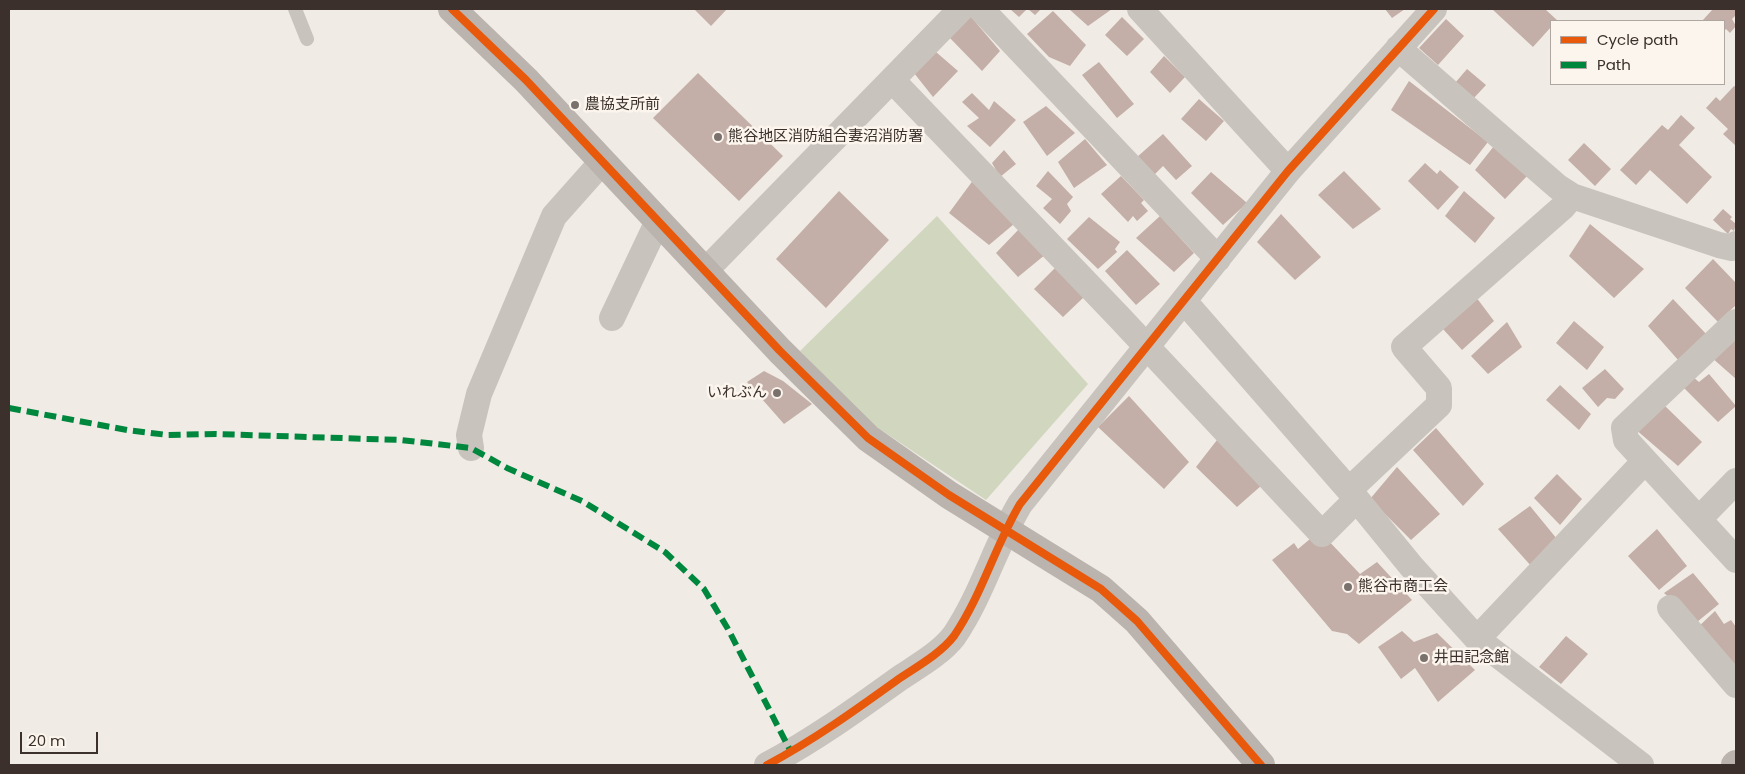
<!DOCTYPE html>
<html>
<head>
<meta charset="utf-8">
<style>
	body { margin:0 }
	#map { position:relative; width:1745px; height:774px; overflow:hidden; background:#f0ebe5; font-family:Poppins,sans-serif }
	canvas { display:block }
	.frame { position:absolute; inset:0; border:10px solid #3b302b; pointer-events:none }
	.legend { position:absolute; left:1550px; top:20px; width:175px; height:65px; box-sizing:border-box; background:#fbf5ee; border:1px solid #aea6a0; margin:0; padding:6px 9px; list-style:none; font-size:15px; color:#3b302b }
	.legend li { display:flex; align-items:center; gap:10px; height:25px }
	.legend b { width:25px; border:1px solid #aea6a0 }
	.scale { position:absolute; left:20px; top:732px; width:78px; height:22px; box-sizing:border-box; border:2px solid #3b302b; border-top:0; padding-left:6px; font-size:15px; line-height:18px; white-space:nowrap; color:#3b302b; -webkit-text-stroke:4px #fbf5ee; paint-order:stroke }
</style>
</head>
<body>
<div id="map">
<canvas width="1745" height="774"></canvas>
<div class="frame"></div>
<ul class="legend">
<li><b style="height:6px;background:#e8590c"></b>Cycle path</li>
<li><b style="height:6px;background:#00873e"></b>Path</li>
</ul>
<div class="scale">20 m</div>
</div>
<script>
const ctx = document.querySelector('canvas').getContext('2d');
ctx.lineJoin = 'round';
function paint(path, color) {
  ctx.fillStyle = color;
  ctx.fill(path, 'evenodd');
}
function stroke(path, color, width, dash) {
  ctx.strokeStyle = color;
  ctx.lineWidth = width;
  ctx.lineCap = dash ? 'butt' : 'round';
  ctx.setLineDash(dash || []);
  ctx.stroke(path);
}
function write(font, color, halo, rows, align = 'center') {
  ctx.font = font + ' Poppins,"Noto Sans JP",sans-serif';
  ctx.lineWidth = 5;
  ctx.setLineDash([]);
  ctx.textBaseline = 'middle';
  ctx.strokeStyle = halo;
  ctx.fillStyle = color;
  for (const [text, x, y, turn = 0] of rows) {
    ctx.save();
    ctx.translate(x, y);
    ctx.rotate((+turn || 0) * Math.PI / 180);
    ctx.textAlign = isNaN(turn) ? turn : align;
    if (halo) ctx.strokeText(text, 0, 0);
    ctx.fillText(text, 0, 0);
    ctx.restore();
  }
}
const green = new Path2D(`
	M937 216 1088 384 986 500 872 424 800 351Z`);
const building = new Path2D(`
	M694 9H727L711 26Z
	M1010 9H1027L1019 17Z
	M1028 9H1041L1035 15Z
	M1069 9H1112L1088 26Z
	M1385 9H1405L1392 18Z
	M1492 9H1545L1558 21H1551V27L1533 47Z
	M1713 9H1736V15L1732 19 1736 26 1730 33 1726 29 1724 31V21H1702Z
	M1053 11 1086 45 1070 66 1049 57 1027 34Z
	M967 12 1000 51 982 71 949 37Z
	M1122 17 1144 39 1127 56 1105 35Z
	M1446 19 1464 36 1438 65 1419 48Z
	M936 52 958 71 933 97 914 73Z
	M1164 56 1185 77 1170 93 1150 72Z
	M1099 62 1134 104 1117 118 1082 75Z
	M1467 69 1486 85 1473 99 1455 83Z
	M698 73 783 156 739 201 653 118Z
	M1409 81 1488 142 1470 165 1391 110Z
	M1734 86 1736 87V146L1723 134 1728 129 1706 108 1716 97 1720 101Z
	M972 93 989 110 994 101 1016 120 990 147 967 126 979 118 962 102Z
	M1199 99 1224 121 1206 141 1181 119Z
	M1046 106 1075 133 1047 156 1023 122Z
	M1681 115 1695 128 1679 145 1712 177 1687 204 1650 170 1636 185 1620 170 1662 125 1668 130Z
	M1163 134 1192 166 1176 180 1163 166 1153 176 1136 158Z
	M1085 139 1107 165 1074 188 1058 162Z
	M1584 143 1611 169 1595 186 1568 160Z
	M1494 146 1528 175 1505 199 1475 170Z
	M1004 150 1016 164 1000 177 992 163Z
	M1425 163 1437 174 1440 170 1459 187 1438 210 1408 181Z
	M1048 171 1073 197 1067 204 1071 211 1060 224 1043 208 1052 199 1036 186Z
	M1344 171 1381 209 1353 229 1318 195Z
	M1211 172 1247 203 1223 225 1191 193Z
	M1121 176 1144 200 1141 203 1148 211 1137 221 1133 216 1128 222 1101 194Z
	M974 179 1014 224 989 245 949 213Z
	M839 191 889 240 826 308 776 259Z
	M1464 191 1495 218 1475 243 1445 216Z
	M1723 209 1732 217 1730 219 1736 224 1734 231 1731 229 1728 234 1713 220Z
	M1281 214 1321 257 1295 280 1257 242Z
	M1160 216 1194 253 1174 272 1136 238Z
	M1089 217 1120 242 1115 249 1117 252 1098 269 1067 239Z
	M1590 224 1644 269 1614 298 1569 256Z
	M1020 228 1046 254 1018 277 996 253Z
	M1127 250 1160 284 1136 305 1105 271Z
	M1713 259 1736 283V305L1718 322 1685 288Z
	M1055 268 1084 297 1063 317 1034 289Z
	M1476 297 1494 321 1462 350 1443 329Z
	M1673 299 1708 336 1679 361 1648 326Z
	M1574 321 1604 347 1587 370 1556 343Z
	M1507 322 1522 347 1488 374 1471 356Z
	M1736 333V379L1711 357Z
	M1605 369 1624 389 1615 399 1607 398 1598 407 1582 388Z
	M764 371 783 381 812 404 784 424 747 382Z
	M1709 374 1736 406 1718 422 1682 386 1693 377 1699 382Z
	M1560 385 1591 414 1579 430 1546 400Z
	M1129 396 1189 462 1164 489 1098 427Z
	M1664 405 1702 442 1678 466 1634 428Z
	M1436 428 1484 484 1463 506 1413 450Z
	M1217 440 1262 485 1237 507 1196 467Z
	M1397 467 1440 514 1411 540 1370 499Z
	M1557 474 1582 499 1560 525 1534 498Z
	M1530 506 1557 539 1532 567 1498 529Z
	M1657 529 1687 566 1659 590 1628 556Z
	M1316 534 1324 536 1360 574 1377 562 1412 600 1359 644 1347 634 1332 631 1272 560 1294 543 1298 549Z
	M1693 573 1719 604 1697 622 1664 593Z
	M1715 611 1724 624 1731 620 1736 627V675L1697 628Z
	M1402 631 1414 642 1437 633 1475 670 1438 702 1415 668 1401 679 1378 647Z
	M1566 636 1588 654 1561 684 1539 667Z`);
const lane = new Path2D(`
	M295 9 307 39`);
const street = new Path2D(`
	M981 9 1218 259
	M1140 9 1288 171
	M1398 48 1558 187 1572 196 1719 245 1732 248 1736 244
	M892 80 1119 317 1322 534 1356 500
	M705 271 961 9
	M1184 301 1349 490 1411 566 1477 639 1641 765
	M612 318 658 221
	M1736 322 1624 428 1626 440 1736 560
	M471 448 469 435 479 394 554 216 602 162
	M1349 490 1439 405V388L1404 347 1563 207 1572 196
	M1699 519 1736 481
	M1670 608 1736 685
	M1477 639 1645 461
	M767 765C814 740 857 709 900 678 918 666 941 653 954 636 982 595 995 546 1020 504L1288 171 1434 9`);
const secondary = new Path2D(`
	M452 9 526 80 780 351 868 438 949 495 1101 589 1137 621 1261 765
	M1735 765 1736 764`);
const quiet = new Path2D(`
	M9 408 127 430 168 435 216 434 401 440 471 448 507 468 582 501 665 552 704 589 728 629 791 752`);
const cycleway = new Path2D(`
	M452 9 526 80 780 351 868 438 949 495 1101 589 1137 621 1261 765
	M767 765C814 740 857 709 900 678 918 666 941 653 954 636 982 595 995 546 1020 504L1288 171 1434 9`);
const markers = [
	[575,105,5,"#7a716c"],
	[718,137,5,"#7a716c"],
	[777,393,5,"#7a716c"],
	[1348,587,5,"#7a716c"],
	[1424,658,5,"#7a716c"]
];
const poiNames = [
	["農協支所前",585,105],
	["熊谷地区消防組合妻沼消防署",728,137],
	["いれぶん",767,393,"right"],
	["熊谷市商工会",1358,587],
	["井田記念館",1434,658]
];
paint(green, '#d1d6bf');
paint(building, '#c3afa7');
stroke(lane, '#c9c3be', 14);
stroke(street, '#c9c3be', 26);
stroke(secondary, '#bab3ae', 28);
stroke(quiet, '#00873e', 6, [12, 6]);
stroke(cycleway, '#e8590c', 8);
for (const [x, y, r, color] of markers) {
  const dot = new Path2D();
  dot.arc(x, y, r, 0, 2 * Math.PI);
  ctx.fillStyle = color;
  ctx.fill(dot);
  stroke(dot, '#fbf5ee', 2);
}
write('15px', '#3b302b', '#fbf5ee', poiNames, 'left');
</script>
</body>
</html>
